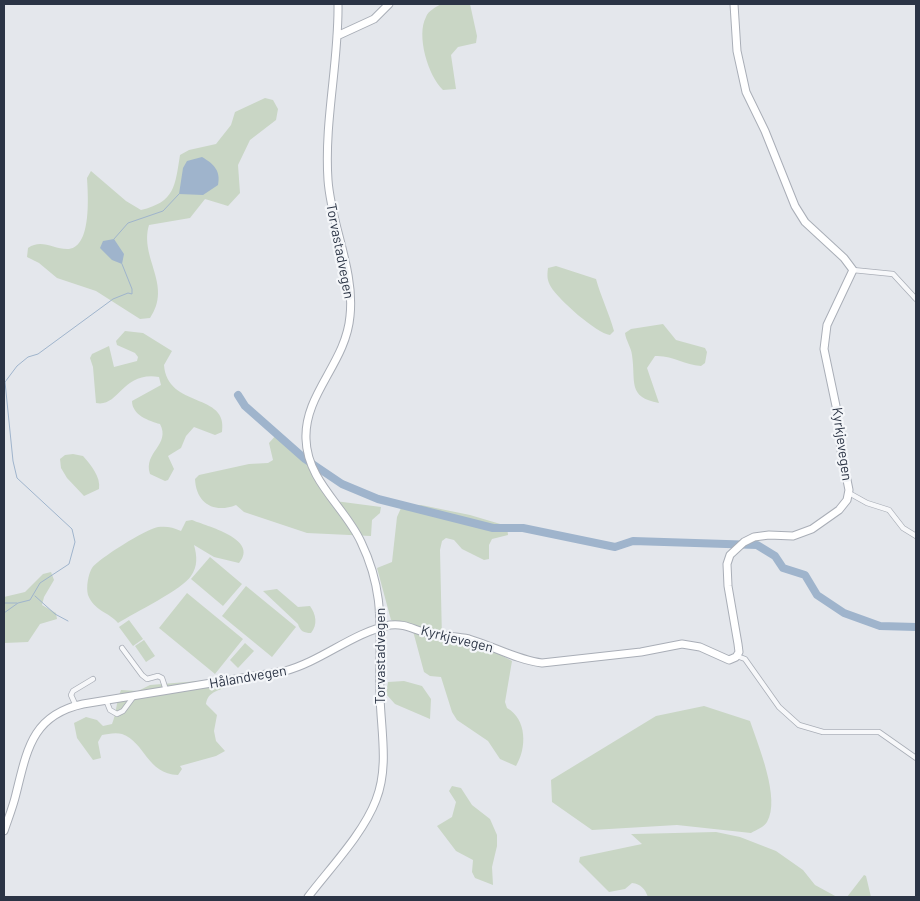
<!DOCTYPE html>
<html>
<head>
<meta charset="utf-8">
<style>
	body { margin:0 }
	#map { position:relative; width:920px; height:901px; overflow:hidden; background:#e4e7ec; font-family:Barlow,sans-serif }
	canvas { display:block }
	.frame { position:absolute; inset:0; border:5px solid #2b3445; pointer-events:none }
</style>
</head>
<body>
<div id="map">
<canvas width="920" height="901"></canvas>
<div class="frame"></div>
</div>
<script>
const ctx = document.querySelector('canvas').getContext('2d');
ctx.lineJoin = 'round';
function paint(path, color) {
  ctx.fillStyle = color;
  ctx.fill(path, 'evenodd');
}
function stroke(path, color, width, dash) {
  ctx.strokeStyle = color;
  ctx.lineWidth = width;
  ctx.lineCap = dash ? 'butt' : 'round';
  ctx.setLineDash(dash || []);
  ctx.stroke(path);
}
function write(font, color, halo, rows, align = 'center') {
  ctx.font = font + ' Barlow,sans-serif';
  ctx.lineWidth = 4.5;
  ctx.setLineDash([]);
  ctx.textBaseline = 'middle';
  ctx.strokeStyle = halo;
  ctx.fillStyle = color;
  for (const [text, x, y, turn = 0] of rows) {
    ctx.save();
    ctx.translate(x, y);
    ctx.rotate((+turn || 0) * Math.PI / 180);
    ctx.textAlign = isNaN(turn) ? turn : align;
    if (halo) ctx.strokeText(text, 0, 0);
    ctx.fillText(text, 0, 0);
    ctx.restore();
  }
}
const green = new Path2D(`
	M441 4H470L477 36 476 43 458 47 451 55 456 89 443 90C428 76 416 35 426 17 428 11 436 7 441 4Z
	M265 98 273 100 278 109 276 120 250 140 238 165 240 193 228 206 205 199 190 218 149 225C139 258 173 285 150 318L140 319 96 291 57 278 39 263 27 257 28 248C42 238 54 250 69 249 92 246 88 195 87 178L91 171 126 201 141 210C175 202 175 186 180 155L189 150 216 144 231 125 235 112Z
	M556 266 596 279C601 297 609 313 614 331L610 335C596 333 559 300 551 287 547 280 547 276 548 268Z
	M663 324 676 340 705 348 707 352 705 363 701 366C684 365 673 355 655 356L647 368 659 403C627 397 636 382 632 355 631 347 626 341 625 333L631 329Z
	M125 331 143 333 172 351 164 365C167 409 229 392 222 432L215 435 194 427 186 436 181 448 168 456 174 469 168 480 165 481 150 474C143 452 171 445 160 424 149 421 132 415 132 401L161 385 159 377C122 371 119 408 96 403L93 367 90 358 92 354 109 346 114 367 137 361 138 357 135 353 117 345 116 341Z
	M277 434 285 443 295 450 335 501 381 507 380 513 372 520 371 536 307 533 244 512 236 505C214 514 196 503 195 479L199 475 249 464 268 463 273 460 269 443Z
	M73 454 83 456C91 465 101 477 99 489L84 496 67 478 61 468 60 459 65 455Z
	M421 505 470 515 507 526 508 535 492 539 489 545V559L484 560 462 549 454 540 446 538 442 541 440 550 442 639 495 652 512 661 505 702 507 708C527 719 527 748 516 766L500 759 488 741 457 720 452 712 441 677 430 676 424 672 413 631 391 620 377 568 392 562 397 517 401 508Z
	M192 520C206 526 260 539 239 563L214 557 194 545C197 556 198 566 191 576 183 589 134 613 118 623 109 612 94 611 88 595 86 587 88 575 92 568 98 559 146 529 158 527 166 526 173 527 181 531L186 521Z
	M210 557 242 584 223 606 191 579Z
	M51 572 54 580 44 597 42 605 56 613 57 619 40 624 28 642 4 643V597L25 592 43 574Z
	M246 586 296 627 272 657 222 616Z
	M277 589 298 607 310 606C316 614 318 625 311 633 304 633 300 631 298 624L263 591Z
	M187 593 243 639 215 674 159 628Z
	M129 620 143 639 133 646 119 627Z
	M144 640 155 656 146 662 135 646Z
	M245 643 254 651 238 668 230 660Z
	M223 679 227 687C217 691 208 692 206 704L217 715 214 731 216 741 225 751 216 756 180 766 182 769 178 775C147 774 145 742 122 734 116 732 107 734 102 735L98 742 101 758 93 760 77 738 74 723 86 717 97 720 103 726 112 724C117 712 116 701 121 690L138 691 150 685Z
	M404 681 422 686 431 699 430 719 395 704 386 694 388 682Z
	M704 706 750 721C758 745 781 799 767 822 764 827 756 830 751 833L677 825 592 830 552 802 551 780 656 716Z
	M452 786 461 788 472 805 490 819 497 835V846L492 867 493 885 475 878 472 872 473 860 456 851 437 826 452 817 456 802 449 791Z
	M716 832 740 837 776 851 803 870 815 885 837 897H648C645 889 641 884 632 883L625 889 609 892 579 862 580 857 642 844 631 834H633Z
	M864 875 866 876 871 897H847Z`);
const water = new Path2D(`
	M202 157C214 164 221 171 218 185L203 195 179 194 183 168 187 161Z
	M114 239 124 254 122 264 112 260 100 248 103 241Z`);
const stream = new Path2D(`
	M114 239 128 223 163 211 179 194
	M35 596 55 614 68 621
	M4 603H17
	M4 613 18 603 30 600 40 583 69 564 75 542 72 529 17 478 13 461 5 382 17 366 28 357 38 354 113 299 128 293 132 294V289L122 264`);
const river = new Path2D(`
	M238 395 245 406 305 459 342 484 378 499 493 528H523L615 547 633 541 757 545 775 556 783 568 805 575 817 595 844 613 880 626 916 627`);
const street = new Path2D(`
	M853 270 893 274 916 299
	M849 493 867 503 889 510 903 528 916 536
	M122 648 142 675 147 679 158 676 162 678 166 690
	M737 656 745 659 779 707 799 725 823 732H879L916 758
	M106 700 110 710 117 714 123 711 134 696
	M76 706 71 695 73 691 93 679`);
const secondary = new Path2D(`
	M337 36 374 19 389 4
	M4 831C8 819 13 807 16 794 27 750 32 715 83 704L285 671C322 661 352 633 390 625 405 623 414 630 427 633 441 637 455 636 469 639 493 646 517 660 542 663L641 652 682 644 700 647 729 660 736 657 739 652 738 644 728 586 727 564 730 555 744 542 754 537 769 535 793 536 812 529 839 510 847 500 849 490 841 450 836 406 824 349 827 325 853 270 844 258 805 222 795 206 765 131 746 92 737 51 734 4
	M308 897C330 868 363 834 376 800 389 767 381 731 380 696 378 638 388 598 361 542 345 507 307 481 306 439 304 394 346 363 350 316 355 270 331 225 328 180 324 121 339 62 338 4`);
const streetNames = [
	["Torvastadvegen",340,251,79],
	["Kyrkjevegen",842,444,82],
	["Kyrkjevegen",457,639,14],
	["Torvastadvegen",380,656,-90],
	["Hålandvegen",248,677,-10]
];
paint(green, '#c9d6c5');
paint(water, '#9fb4cc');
stroke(stream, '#9fb4cc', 1);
stroke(river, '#9fb4cc', 8);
stroke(street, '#a9aeb7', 6);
stroke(secondary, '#a9aeb7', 9);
stroke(street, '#f7f8fa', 4.5);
stroke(secondary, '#fff', 7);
write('14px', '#2b3445', '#f4f6f9', streetNames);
</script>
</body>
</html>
